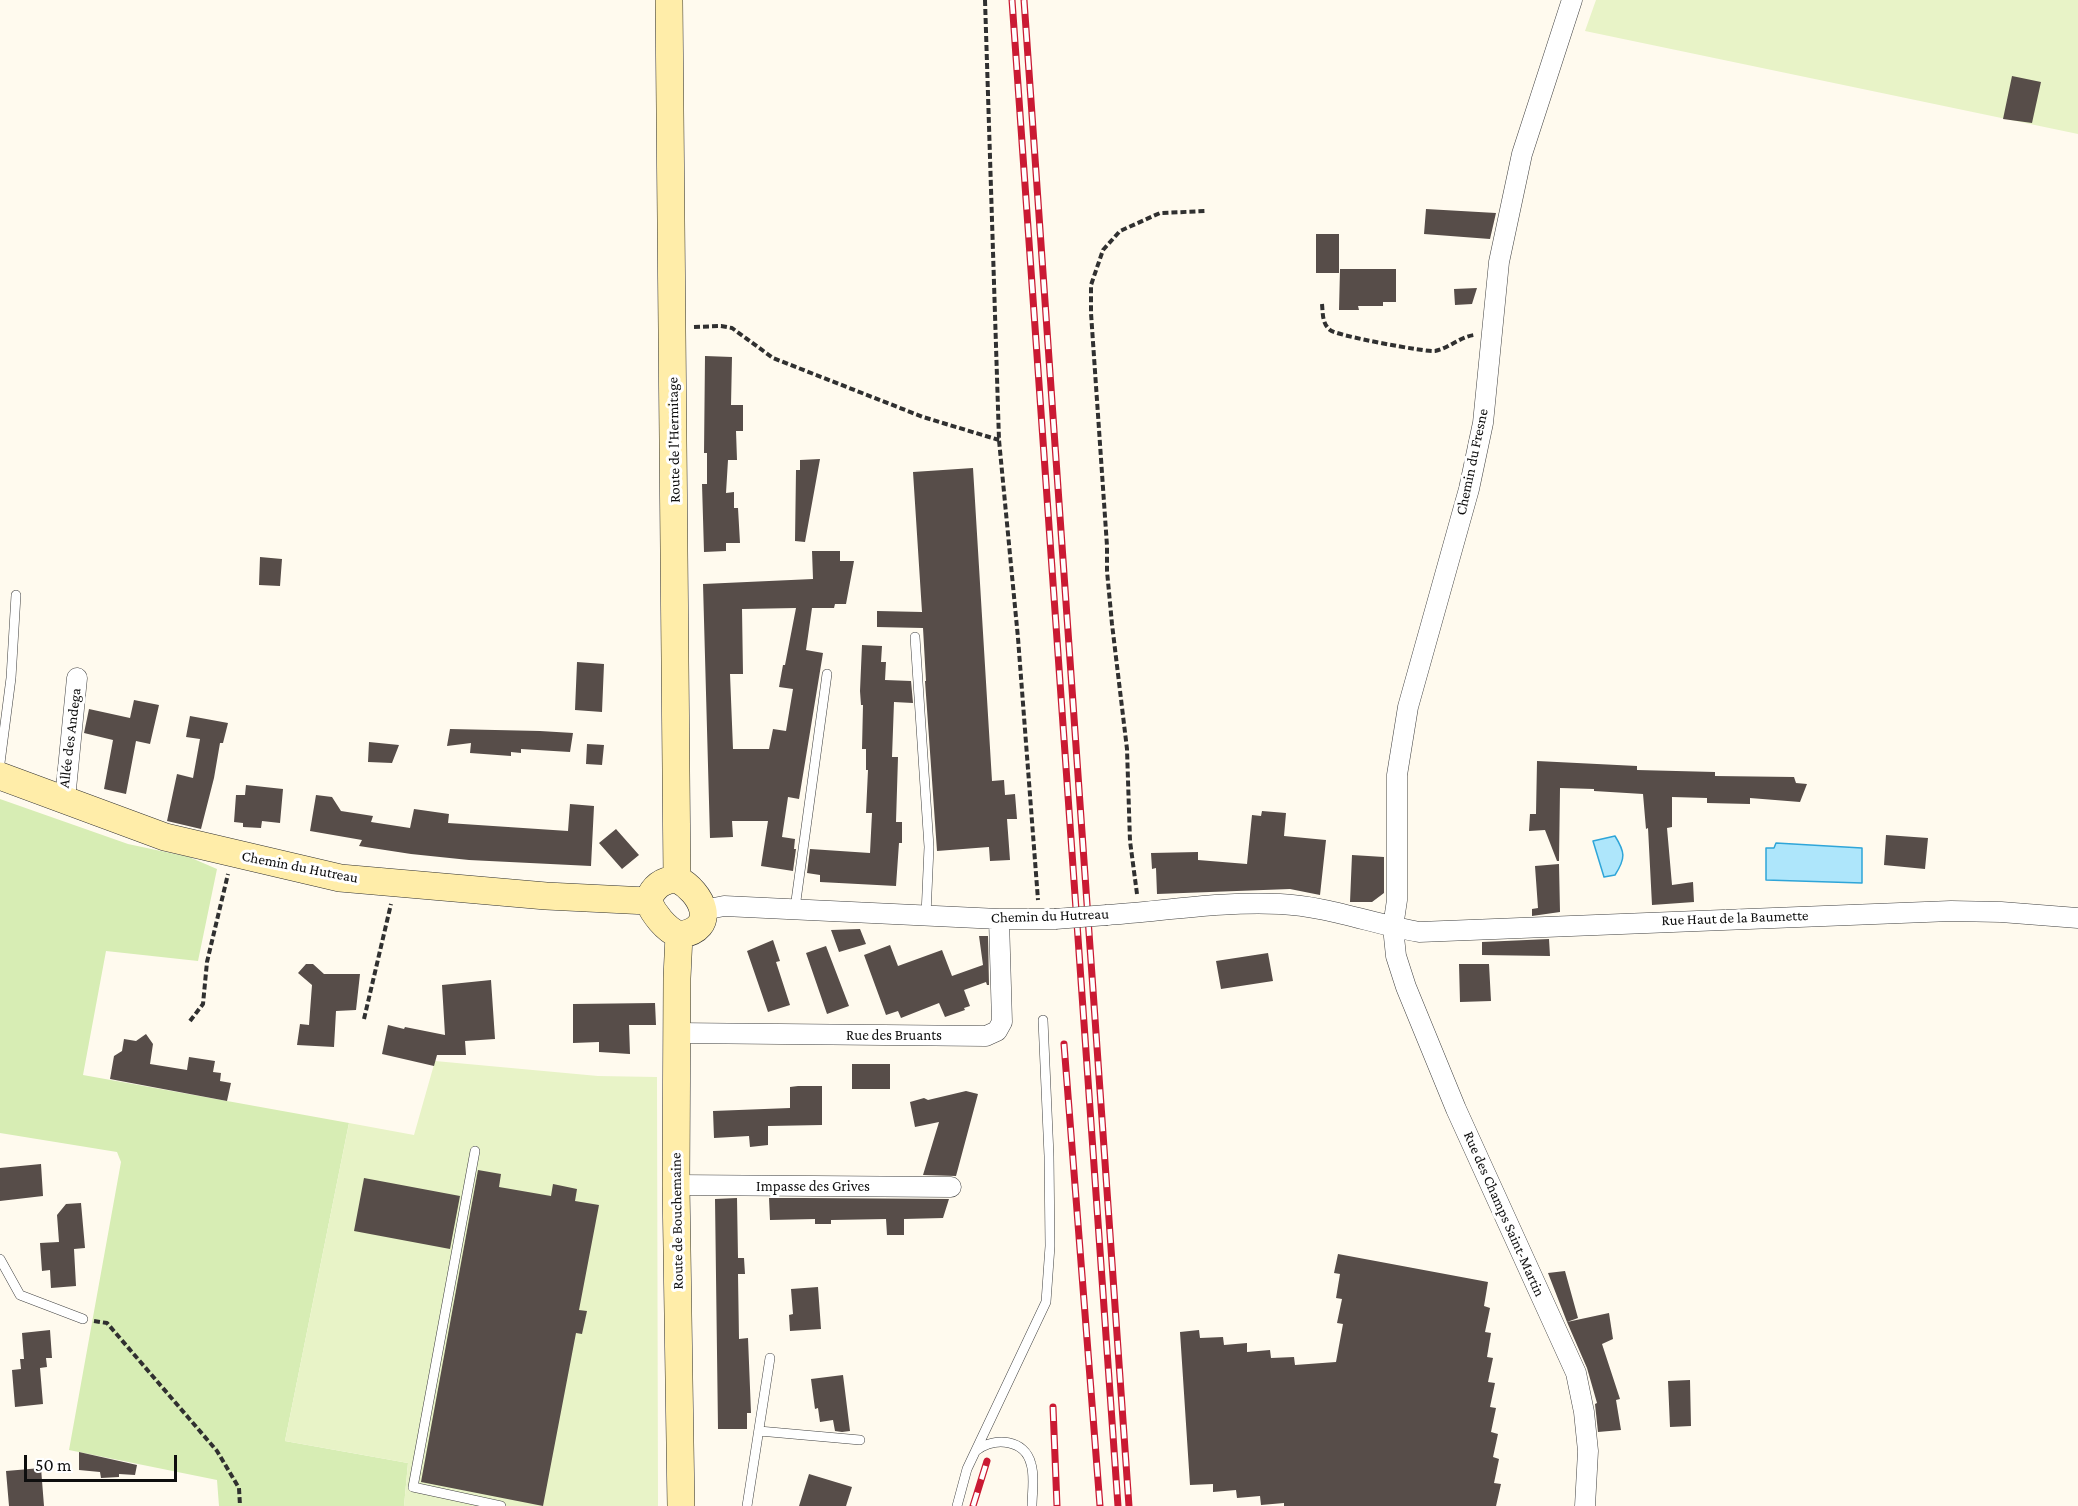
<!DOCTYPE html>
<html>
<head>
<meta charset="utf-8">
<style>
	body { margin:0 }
	#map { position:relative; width:2078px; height:1506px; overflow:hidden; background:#fffaee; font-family:"Crimson Pro",serif }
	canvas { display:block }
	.scale { position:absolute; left:24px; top:1455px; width:153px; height:27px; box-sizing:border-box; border:3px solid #0e0e0e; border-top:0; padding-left:8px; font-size:18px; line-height:21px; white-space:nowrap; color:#0e0e0e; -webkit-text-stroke:4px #fff; paint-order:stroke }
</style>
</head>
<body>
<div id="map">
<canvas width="2078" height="1506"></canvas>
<div class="scale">50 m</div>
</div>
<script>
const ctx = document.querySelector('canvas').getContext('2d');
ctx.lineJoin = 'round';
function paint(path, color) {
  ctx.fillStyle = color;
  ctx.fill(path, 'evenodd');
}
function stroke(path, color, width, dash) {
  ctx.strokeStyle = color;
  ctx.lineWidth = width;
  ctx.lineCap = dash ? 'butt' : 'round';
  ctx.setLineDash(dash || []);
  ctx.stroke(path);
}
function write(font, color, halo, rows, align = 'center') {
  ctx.font = font + ' "Crimson Pro",serif';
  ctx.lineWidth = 6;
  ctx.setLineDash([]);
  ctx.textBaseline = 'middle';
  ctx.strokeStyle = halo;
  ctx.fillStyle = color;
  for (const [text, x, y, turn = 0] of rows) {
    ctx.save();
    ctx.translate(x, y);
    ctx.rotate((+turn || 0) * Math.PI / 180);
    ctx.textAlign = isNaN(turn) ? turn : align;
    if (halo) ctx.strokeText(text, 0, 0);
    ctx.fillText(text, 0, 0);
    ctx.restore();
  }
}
const green = new Path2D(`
	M0 799 128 844 189 857 217 869 198 961 106 951 83 1075 349 1123 285 1441 408 1463 404 1506H219L217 1480 69 1450 121 1162 117 1152 0 1133Z`);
const pitch = new Path2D(`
	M1596 0H2078V134L1585 31Z
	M435 1061 598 1076 657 1077 658 1506H404L408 1463 285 1441 349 1123 414 1135Z`);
const water = new Path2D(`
	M1615 836C1625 852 1626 858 1615 875L1604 877 1593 841Z
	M1776 843 1862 848V883L1766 880V848H1774Z`);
const building = new Path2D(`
	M2012 76 2041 82 2032 123 2003 119Z
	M1426 209 1496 213 1490 239 1424 234Z
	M1316 234H1339V273H1316Z
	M1340 269H1396V302H1383V306H1358L1359 310H1339Z
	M1477 288 1472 304 1455 305 1454 289Z
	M705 356 732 357 731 405H743V431H736L737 460H728L726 493 734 492V508H738L740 543H726V551L704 552 702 484H707V453H704Z
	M820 459 805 542 795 541 796 470H800V460Z
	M973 468 992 781 1004 780 1005 795 1015 794 1017 819H1007L1010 860 990 861 989 847 937 851 925 681H926L923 628 877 627V611L922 612 913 472Z
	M812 551H840V561H854L846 604H835L834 608H812L806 650 823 653 799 799 788 797 782 837 795 839 794 849H796L793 871 761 866 768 821H732L733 837 710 838 703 584 813 579ZM796 608 785 665H783L779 687 793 689 786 731 773 729 769 749H733L730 674H743L742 609Z
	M260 557 282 559 280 586 259 585Z
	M862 645 882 646 881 662H886L885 680 911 681 913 703 894 702 892 757H898L896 822H902V843H899L896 886 820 882V875L807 873 810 849 870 853 872 813H866L868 770H866V749H862L863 705H861L860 691Z
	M577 662 604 664 602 712 575 710Z
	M134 700 159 705 150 744 136 741 126 794 104 789 113 740 84 733 89 709 130 718Z
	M190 716 228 723 223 743H220L214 778 201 829 167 821 177 774 193 778 200 739 186 737Z
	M450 729 540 731 573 733 570 752 521 749V753L511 752V756L470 753 471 743 447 746Z
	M369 742 399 745 392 763 368 762Z
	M587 744 604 745 602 765 586 764Z
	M1537 761 1637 766V770L1715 772V776L1794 777 1796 783 1807 784 1800 802 1750 798V804L1707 803V798L1672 797V827L1667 828 1672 885 1693 882 1694 902 1652 905 1648 828 1646 829 1643 794 1594 791V789L1560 788 1559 861H1557L1545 830 1529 831 1530 814H1536Z
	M246 785 283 789 280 823 262 821 261 828 243 827V823L234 822 236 795H245Z
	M316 795 332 797 341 811 373 816 371 822 410 828 414 809 449 814 448 823 568 831 570 804 594 806 591 866 469 860 411 854 359 846 362 840 310 831Z
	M1262 811 1286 813 1284 836 1326 840 1320 895 1290 889 1157 894 1156 868 1152 869 1151 853 1198 852V860L1247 864 1252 815 1261 816Z
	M616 829 639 855 622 869 599 843Z
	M1886 835 1928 838 1925 869 1884 865Z
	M1352 855 1384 857V893L1372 902H1350Z
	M1559 864 1560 912 1532 916V909L1538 908 1535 866Z
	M860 929 866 944 839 952 831 930Z
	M979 936H988L989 985H987L986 982 964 990 970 1006 964 1008 965 1010 945 1017 939 1003 901 1018 898 1011 886 1015 864 955 890 945 898 966 942 950 952 976 983 965Z
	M1549 939 1550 956 1482 955V942Z
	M773 940 780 961 776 962 790 1005 768 1012 747 951Z
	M826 946 849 1006 827 1014 806 953Z
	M1268 953 1273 981 1221 989 1216 961Z
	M306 964H313L324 974H360L356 1010 336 1011 334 1047 297 1045 300 1024 309 1025 312 985 298 973Z
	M1459 964H1489L1491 1001 1460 1002Z
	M491 980 495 1039 465 1041 466 1055H437L434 1066 382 1054 388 1025 404 1029 405 1027 445 1035 442 985Z
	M655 1003 656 1025H629L630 1054 599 1052V1042L573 1043V1004Z
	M146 1034 153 1044 150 1064 187 1070 189 1057 215 1061 213 1072 221 1073 220 1081 231 1083 227 1101 110 1079 114 1056 122 1051 124 1039 136 1041Z
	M852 1064H890V1089H852Z
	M798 1086H822V1125L768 1126V1145L750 1147 749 1136 714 1138 713 1111 790 1108V1087Z
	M966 1091 978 1094 956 1176 923 1175 939 1122 915 1127 910 1102 924 1098 928 1100Z
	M41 1164 43 1196 0 1201V1168Z
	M478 1170 501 1174 499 1187 551 1196 553 1184 577 1189 575 1201 599 1205 579 1310 587 1311 582 1334 576 1333 543 1506 421 1482Z
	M364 1178 460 1196 450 1249 354 1231Z
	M737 1198 738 1258H744L745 1274H738L739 1339 748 1338 751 1413H747V1429H718L715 1199Z
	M769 1198H804L949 1199 943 1218 904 1219V1235H887L886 1219 831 1220V1224H815V1219L770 1220Z
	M81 1203 85 1248 74 1249 76 1286 51 1288 50 1270 42 1271 40 1243 59 1242 57 1215 66 1204Z
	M1338 1254 1488 1282 1484 1306 1490 1308 1485 1332 1491 1333 1487 1357 1493 1358 1488 1382 1495 1383 1490 1407 1496 1408 1491 1432 1498 1434 1493 1457 1499 1459 1494 1483 1501 1484 1496 1506H1284V1503L1261 1505 1260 1496 1237 1498 1236 1490 1213 1492V1484L1190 1485 1180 1332 1199 1330 1200 1338 1223 1337 1224 1345 1247 1343V1352L1270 1350 1271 1358 1294 1357 1295 1365 1336 1362 1343 1324 1337 1323 1342 1299 1336 1298 1340 1274 1334 1273Z
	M1565 1271 1578 1318 1567 1322 1548 1273Z
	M818 1287 821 1329 790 1331 789 1315 793 1314 791 1289Z
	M1609 1313 1613 1339 1602 1344 1620 1399 1616 1400 1621 1430 1598 1432 1595 1404 1597 1403 1587 1368 1567 1322Z
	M50 1330 52 1358H46L47 1367 40 1368 43 1404 15 1407 12 1370 21 1369 20 1359H24L22 1333Z
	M843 1375 850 1431 842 1432 835 1431 833 1420 820 1422 818 1408 815 1409 811 1379Z
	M1690 1380 1691 1426 1670 1427 1668 1381Z
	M79 1452 137 1465 135 1475 119 1474V1477L101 1478 100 1472 79 1470Z
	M41 1468 44 1506H9L6 1471Z
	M809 1474 852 1487 846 1506H799Z`);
const path = new Path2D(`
	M985 0 999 440 1018 638 1038 900
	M1322 304C1323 314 1322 323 1330 330 1337 336 1425 352 1435 351 1449 348 1460 337 1474 335
	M694 327 721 326 732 328 773 358 923 417 999 440
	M1137 894 1130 841 1127 749 1112 624 1107 571V546L1091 313V285L1103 250 1120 231 1160 213 1207 211
	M364 1019 391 904
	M190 1021 203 1004 207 962 228 874
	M94 1321 107 1323 217 1451 239 1488 240 1506`);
const lane = new Path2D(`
	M915 637 929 847 926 915
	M0 763 11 678 16 595
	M795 908 827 674
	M475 1151 413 1487 501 1506
	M0 1259 20 1295 83 1319
	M759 1431 860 1440
	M977 1450C995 1437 1025 1439 1031 1464 1035 1476 1032 1493 1032 1506
	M747 1506 770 1358
	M957 1506 967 1469 1046 1302 1050 1246 1049 1156 1043 1020`);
const street = new Path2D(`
	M1572 0 1522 154 1499 262 1483 423 1469 489 1408 707 1397 775V900L1393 927 1396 956 1406 987 1456 1109 1576 1373 1584 1412 1588 1451 1585 1506
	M62 799 66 789 77 678
	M704 910 724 906 999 919H1055
	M1107 915C1164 911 1223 901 1280 904 1327 906 1373 924 1419 932L1951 911 2001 912 2078 918
	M677 1033 986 1036 997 1031 1002 1022 999 919
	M676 1185 951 1187`);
const secondary = new Path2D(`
	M669 0 677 879
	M0 776 165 837 340 878 546 896 648 901
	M677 879C702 892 720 929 679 935 665 929 654 914 648 901 653 887 662 880 677 879Z
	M679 935 677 978 676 1185 681 1506`);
const rail = new Path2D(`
	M1012 0 1118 1506
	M1024 0 1129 1506
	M1064 1044 1100 1506
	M1053 1407 1057 1506
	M973 1506 987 1461`);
const streetBridge = new Path2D(`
	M1055 919 1107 915`);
const streetNames = [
	["Route de l'Hermitage",674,440,-91],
	["Chemin du Fresne",1472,462,-78],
	["Allée des Andega",70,738,-83],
	["Chemin du Hutreau",300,867,11],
	["Chemin du Hutreau",1050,916,-2],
	["Rue Haut de la Baumette",1735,918,-2],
	["Rue des Bruants",894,1035],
	["Impasse des Grives",813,1186],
	["Rue des Champs Saint-Martin",1504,1214,66],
	["Route de Bouchemaine",677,1221,-91]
];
paint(green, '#d7edb4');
paint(pitch, '#e8f3c7');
paint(water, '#aee6fb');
stroke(water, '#2fa5d8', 1.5);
paint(building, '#574d49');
stroke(lane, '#414141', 10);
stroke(street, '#414141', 21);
stroke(secondary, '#303030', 28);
stroke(path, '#303030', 4, [6, 3]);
stroke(lane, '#fff', 9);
stroke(street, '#fff', 20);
stroke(secondary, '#ffeda9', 27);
stroke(rail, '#ca1a33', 7);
stroke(rail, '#fff', 4.5, [14]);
stroke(streetBridge, '#414141', 21, []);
stroke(streetBridge, '#fff', 20);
write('15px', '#0e0e0e', '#fff', streetNames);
</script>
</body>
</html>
